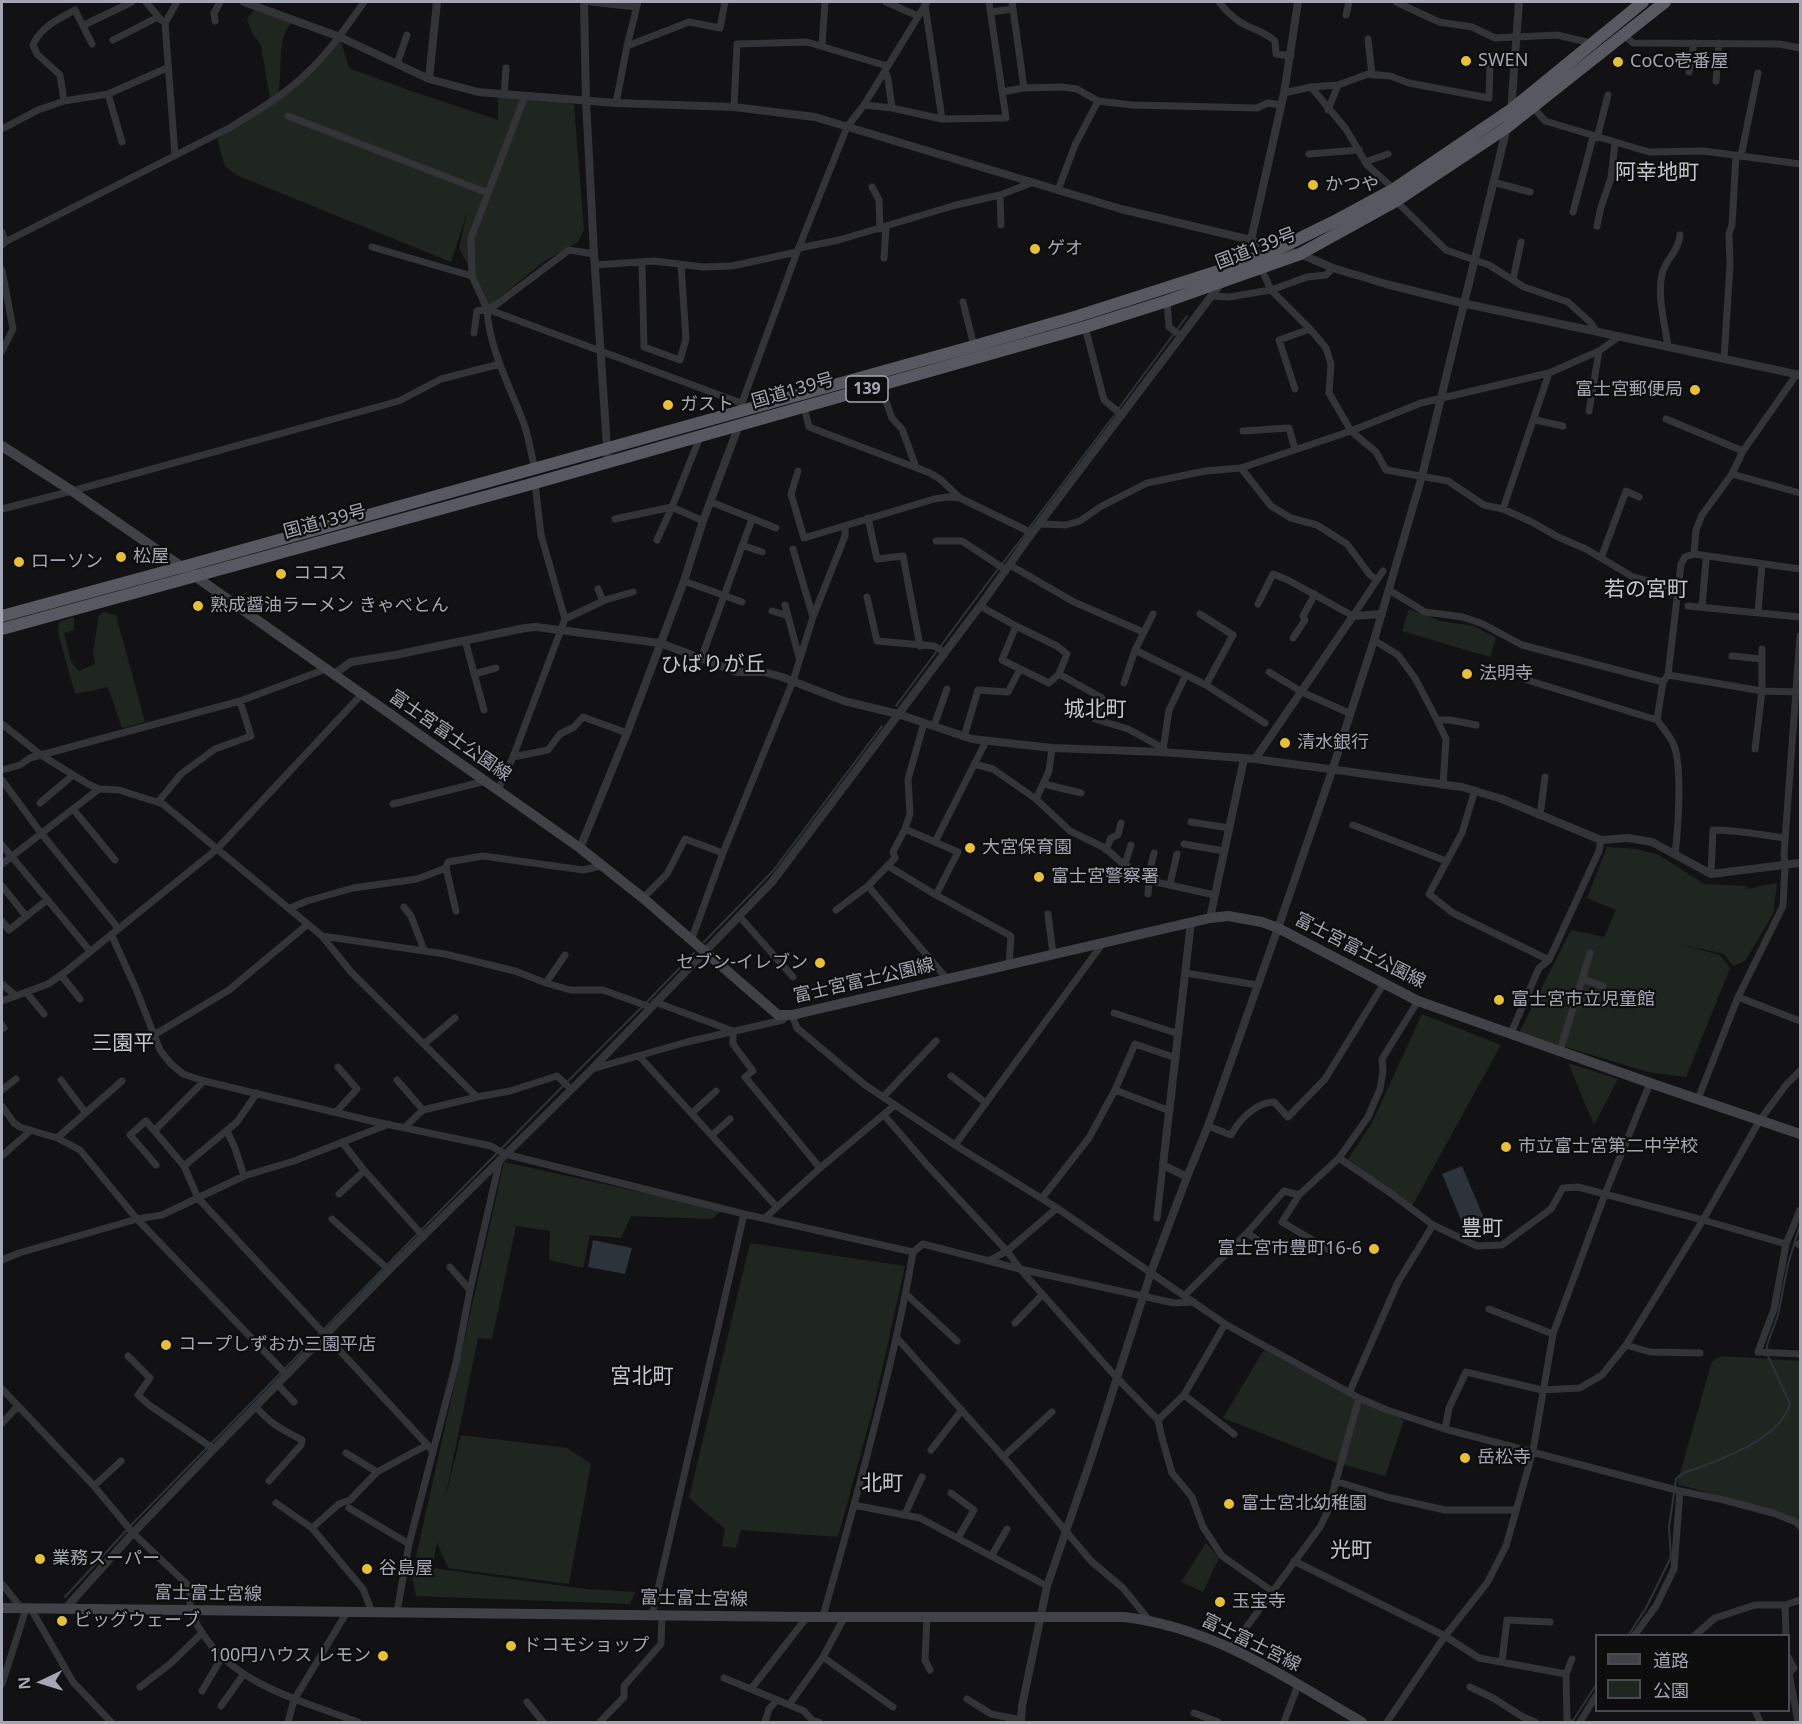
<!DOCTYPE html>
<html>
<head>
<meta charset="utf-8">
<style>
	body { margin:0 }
	#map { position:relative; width:1802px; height:1724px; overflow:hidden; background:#121214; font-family:"Noto Sans","Noto Sans JP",sans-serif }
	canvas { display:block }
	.frame { position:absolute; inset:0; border:3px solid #a4a7b3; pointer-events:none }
	.legend { position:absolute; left:1595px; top:1634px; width:195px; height:78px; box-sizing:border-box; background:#0d0d0e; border:2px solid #494b50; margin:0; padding:8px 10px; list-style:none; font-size:18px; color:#a4a7b3 }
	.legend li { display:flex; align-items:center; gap:12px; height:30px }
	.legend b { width:30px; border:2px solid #494b50 }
	.north { position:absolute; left:12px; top:1652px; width:60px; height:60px; -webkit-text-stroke:4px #0d0d0e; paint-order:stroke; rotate:266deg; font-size:16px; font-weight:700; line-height:24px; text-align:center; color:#a4a7b3 }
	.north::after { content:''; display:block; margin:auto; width:21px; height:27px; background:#a4a7b3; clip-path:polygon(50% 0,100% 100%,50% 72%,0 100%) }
</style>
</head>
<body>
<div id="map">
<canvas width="1802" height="1724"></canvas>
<div class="frame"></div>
<ul class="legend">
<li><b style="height:8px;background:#414248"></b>道路</li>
<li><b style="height:16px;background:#1f2620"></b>公園</li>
</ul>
<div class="north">N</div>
</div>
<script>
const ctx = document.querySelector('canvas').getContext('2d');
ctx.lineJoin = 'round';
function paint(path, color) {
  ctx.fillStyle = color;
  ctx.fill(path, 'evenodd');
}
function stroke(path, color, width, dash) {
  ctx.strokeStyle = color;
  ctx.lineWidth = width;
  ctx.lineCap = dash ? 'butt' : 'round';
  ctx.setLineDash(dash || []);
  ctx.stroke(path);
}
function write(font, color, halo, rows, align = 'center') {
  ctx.font = font + ' "Noto Sans","Noto Sans JP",sans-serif';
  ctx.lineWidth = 4.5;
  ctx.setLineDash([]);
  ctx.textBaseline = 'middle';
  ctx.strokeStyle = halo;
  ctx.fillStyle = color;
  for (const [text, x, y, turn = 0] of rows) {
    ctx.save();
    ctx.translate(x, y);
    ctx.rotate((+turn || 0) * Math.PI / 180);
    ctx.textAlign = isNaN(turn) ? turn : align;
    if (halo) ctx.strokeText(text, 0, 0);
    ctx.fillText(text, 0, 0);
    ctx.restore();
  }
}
const green = new Path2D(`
	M254 10 291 23C276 41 283 73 278 95L340 37 349 68 411 91 498 120V97L565 102 574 105 584 230 578 242 542 263 489 306 459 248 468 210 451 262 236 175 225 166 217 139 270 99 261 45 252 33 247 19Z
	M1409 609 1441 621 1474 626 1496 638 1490 657 1402 631Z
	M103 612 116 615 145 722 122 728 108 687 75 694 58 633 59 622 74 617V630L64 633 71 661 79 671 95 664 93 652 99 615Z
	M1607 847 1636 849 1659 855 1704 884 1746 886 1747 889 1777 883 1773 914 1745 961 1733 966 1724 954 1675 943 1720 955 1730 968 1686 1077 1648 1072 1519 1033 1571 930 1604 937 1616 910 1587 898Z
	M1422 1014 1501 1045 1412 1206 1348 1159 1372 1123Z
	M1568 1063 1618 1079 1594 1125Z
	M504 1162 722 1210 712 1219 631 1216 621 1238 590 1235 583 1268 549 1260 550 1231 516 1226 492 1339 478 1338 445 1499 461 1435 567 1448 591 1464 569 1584 448 1568 437 1542 432 1568 585 1589 635 1592 630 1604 416 1596 412 1575Z
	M750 1243 905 1266 874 1405 838 1537 741 1530 736 1548 722 1546 725 1529 689 1498Z
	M1264 1350 1355 1399 1404 1420 1385 1476 1337 1463 1223 1418Z
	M1721 1356 1800 1361V1521L1786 1514 1677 1484 1712 1361Z
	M1206 1543 1219 1558 1203 1592 1181 1582Z`);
const water = new Path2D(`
	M1462 1166 1486 1223 1466 1232 1442 1174Z
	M593 1240 632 1248 625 1274 588 1267Z`);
const stream = new Path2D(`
	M1119 408 1187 316
	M1029 528 1116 413
	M1002 564 1026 533
	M896 706 998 569
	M704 942 773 871 882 726
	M646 1003 694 953
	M567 1082 642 1007
	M65 1597 134 1522 563 1086
	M1628 1636 1646 1608 1671 1557 1669 1527 1676 1479C1683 1471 1691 1471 1701 1467 1731 1455 1779 1438 1790 1404L1768 1356 1767 1345 1778 1315 1788 1264 1800 1225
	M1572 1722 1596 1685`);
const minor = new Path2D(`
	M146 2 161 20
	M591 2 636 7
	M886 2 918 16
	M1012 2 1024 88
	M1219 2C1225 10 1231 16 1240 22 1252 29 1265 32 1275 41L1276 54 1291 56
	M1396 2 1439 22 1472 27 1495 38 1557 35 1591 43
	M925 5 942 119
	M991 12 1013 9
	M1346 15 1349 2
	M215 21 214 13 220 2
	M84 25 132 2
	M1624 35 1633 43 1779 44 1800 48
	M1368 39 1372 75
	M113 40 158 17
	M822 45 825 2
	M627 46 689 22 720 28 725 2
	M397 64 407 35
	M885 71 888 79 892 108
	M1689 72 1694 43
	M1716 81 1719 43
	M1311 87 1346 129 1367 165 1394 189
	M1002 92 1023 88 1062 87 1077 89 1098 101 1132 105 1257 108 1268 103 1281 105
	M1284 93 1311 87 1338 85 1368 74 1390 76 1409 83 1489 98 1490 64
	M108 94 122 142
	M504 94 506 68
	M64 101 60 75 37 54 33 45C40 27 59 19 75 10L92 44
	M616 103 627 46 638 2
	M864 105 892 108 942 119 1006 118 989 2
	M734 107 737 44 807 42 887 66
	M1533 107 1545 121 1649 152 1703 151 1800 164
	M1328 110 1338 85
	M288 116 488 193
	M2 129 38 110 64 101 108 94 167 68
	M1597 138 1608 95
	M1309 154 1359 150
	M175 155 165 23 177 2
	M1741 156 1758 73
	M1365 162 1388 154
	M1493 182 1530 192
	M872 187 879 200 880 229
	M1058 190 1075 145 1098 101
	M1000 195 1001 225
	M1396 201 1446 250 1489 265 1524 287 1568 302 1590 322 1596 331
	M1573 212 1593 137
	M1597 226 1601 207 1611 178 1615 143
	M2 232 5 242
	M2 245 5 242 231 127C258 110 286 94 308 72 330 51 347 26 364 2
	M372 247 472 276
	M799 248 839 240 956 205 1000 195 1031 183
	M884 258 886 227
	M642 263 644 347 680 360 686 339 681 265
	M595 265 654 261 703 267 732 266 797 252
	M1261 268 1271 290 1310 329 1326 348 1331 364 1329 393 1351 431 1376 452 1386 470 1448 481 1484 505 1503 509 1532 522 1558 537 1586 549 1633 577 1678 589
	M2 270 13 329 2 351
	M1513 280 1521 242
	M1211 296 1229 297 1271 290 1307 277 1326 275 1333 268
	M1167 301 1169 327 1181 336
	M963 302 974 346
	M487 309 472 276 471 238 525 96
	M1085 327 1104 400 1122 415
	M474 333 477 311 487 309 741 403
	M1668 347C1665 324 1657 297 1662 274 1665 260 1679 251 1680 235
	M1724 359 1730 265 1729 234 1732 225 1736 155
	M880 385 892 418 902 429 916 467
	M1295 389 1279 340 1310 329
	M804 407 809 427 930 473 940 479 960 498 1032 533
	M739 411 797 252 847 127 864 105 927 2
	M1589 411 1599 351
	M1666 419 1743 451
	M1535 420 1563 426
	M1243 431 1289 428 1295 449
	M1241 468 1271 506 1291 518 1317 525 1347 544 1370 575 1377 580
	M535 469C531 454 529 438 524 424 510 386 489 349 487 309L497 304 569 250 594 254
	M798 471 791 494 804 538 934 499 947 497 960 498
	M1732 474 1800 493
	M711 502 776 528
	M2 509 72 491 399 401 441 379 500 364
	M1503 509 1549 373
	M868 518 877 559 903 556 920 646
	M615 519 672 507 703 521
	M1040 524 1066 525 1080 521 1100 507 1147 483 1205 471 1241 468 1351 431 1421 403 1549 373 1599 351 1620 336
	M657 540 672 507 700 437
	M936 541H962L1006 570
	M742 545 762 552
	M793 549 813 617
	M1694 554 1696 530 1702 515 1732 474 1743 451 1797 374
	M1601 558 1626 491 1639 497
	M1010 565 1074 602 1143 632
	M684 581 742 602
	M598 589 603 601
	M1389 590 1425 612 1463 617 1483 624 1522 645 1663 682
	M867 597 877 641 934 646 944 652
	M1258 604 1273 574 1288 580 1353 616 1383 571
	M785 605 799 657
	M980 606 1016 626 1002 660 1049 683 1059 674 1067 654 1057 646 1016 626
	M1688 606 1800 617
	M1702 607 1706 560
	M772 611 788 616
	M1758 612 1762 565
	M1200 614 1233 635 1206 685
	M565 619 605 600 633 592
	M1293 638 1305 620 1303 616 1315 594
	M465 640 484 710
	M1374 640 1398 655 1415 678 1437 720H1450L1476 725
	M1135 650 1206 685 1265 723
	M1732 656 1762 659
	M701 659 752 519
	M1269 672 1302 692 1351 714
	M474 674 496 668
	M1059 674 1102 698 1095 719 1128 729 1163 748
	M1668 675 1762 691 1798 692
	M1527 680 1657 720
	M1124 683 1135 650 1153 614
	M1437 720 1446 739 1443 785
	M2 724 41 755 88 784 99 789 119 790 163 804 322 936 445 954 515 971 546 983 570 990H603L650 1007
	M934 726 947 689
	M964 737 978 690 1008 692 1020 669
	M1755 749 1762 691V649
	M1163 750 1169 710 1186 675
	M513 757 548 750 560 734 574 727 583 717 627 733
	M974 764 993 769 1036 799 1049 771 1052 748
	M2 770 20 765 30 758 240 701 326 669
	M2 780 41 833 118 928
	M1044 784 1081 793
	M99 789 73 809 115 860
	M498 790 513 757 565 619 541 535 535 483
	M1475 790 1462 833 1429 894 1453 913 1549 960
	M1036 799 1070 831 1105 848 1121 862 1151 881 1215 895
	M159 801 181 774 215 749 251 736 240 701
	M40 803 73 775
	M393 804 486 781
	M1540 816 1545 777
	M1191 822 1229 828
	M1353 825 1446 861
	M905 829 958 852 936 895
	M935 842 986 741
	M1184 844 1224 851
	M2 845 90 951
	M1106 850 1111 838 1118 835 1121 823
	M1675 854C1678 830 1683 764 1673 743 1669 735 1662 727 1657 720L1663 682 1668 675 1681 564 1685 557 1694 554 1800 569
	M2 864 73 809
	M1125 864 1131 845
	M888 866 936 895 1011 936 1009 965
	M446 868 456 911
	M1711 874 1713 830C1738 830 1761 835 1785 838
	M1170 884 1177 854
	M2 886 26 916
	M868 886 947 979
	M1148 894 1150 869 1154 853
	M643 898 667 874 685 839 723 853
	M404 907 411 916 424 950
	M290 908 307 901 353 888 417 879 446 868 448 862 483 856 583 870 597 867 600 864
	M836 910 868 886 895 858 893 852 905 829 910 814 908 779 924 723
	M1048 914 1053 954
	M739 916 793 977
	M2 921 9 930 47 900
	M112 936 136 989 160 1050 171 1064 183 1074 204 1081 367 1120 491 1146 505 1154 744 1214 913 1252
	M322 936 351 972 477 1097
	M691 941 723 853 793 681 813 617 845 536V526
	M1186 973 1257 985
	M61 975 80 999
	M1582 979 1603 986
	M546 983 565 955
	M2 984 16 996
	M26 992 44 1014
	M1738 997 1800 1021
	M2 1001 48 984 64 973 217 849 362 694
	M655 1002 733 1031V1044L753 1071 745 1077 820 1168
	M1114 1013 1179 1034
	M792 1015 797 1028 865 1085 955 1145 1057 1208 1225 1324 1359 1398 1387 1410 1445 1429 1680 1491 1724 1500 1773 1513 1796 1522 1800 1526
	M2 1025 4 1028
	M1511 1033 1539 968 1549 960 1599 851 1601 840
	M154 1035 229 990 308 924
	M424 1044 455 1018
	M1560 1051 1590 953
	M639 1056 776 1206
	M592 1069 687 1042 783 1020 786 1016
	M951 1076 986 1103
	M61 1080 85 1112
	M397 1080 423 1110
	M2 1090 16 1079
	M1115 1090 1170 1111
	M257 1093 237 1122 184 1166 198 1198 433 1451
	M883 1097 936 1041
	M1698 1099 1738 997 1783 906 1785 866 1784 854 1800 636
	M2 1106 14 1123 20 1127 57 1138 80 1150 137 1219 287 1375
	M336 1112 357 1089 338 1067
	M692 1113 716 1091
	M884 1115 928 1166 1007 1251 1020 1269 1116 1377 1158 1420 1162 1438 1172 1473 1192 1497 1203 1527 1222 1556 1272 1591
	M406 1126 423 1110 477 1097 510 1091 557 1076 571 1089
	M1208 1126 1231 1135C1240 1119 1255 1103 1274 1102L1288 1117 1325 1079 1383 985
	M155 1130 204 1081
	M227 1131 235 1148 244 1176
	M712 1135 730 1119
	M57 1138 122 1081
	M342 1142 363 1169 424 1237
	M955 1145 1103 943
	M2 1156 30 1131
	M1339 1158 1389 1192 1433 1225 1477 1246 1502 1245 1551 1209 1563 1188 1578 1187 1703 1220 1786 1244
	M156 1165 130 1135 146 1121 184 1166
	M339 1194 364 1171
	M1042 1198 1089 1138 1115 1090 1135 1044 1176 1058
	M1800 1210 1786 1244 1774 1309 1758 1352 1800 1354
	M765 1218 820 1168 895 1105
	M1157 1218 1163 1165
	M332 1219 389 1270
	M1247 1233 1262 1243
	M1798 1244 1800 1245
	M1331 1251 1282 1222 1299 1195 1339 1158 1368 1117 1380 1089 1383 1071 1382 1059 1418 1001
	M2 1260 19 1253 137 1219 162 1215 244 1176 294 1161 389 1124
	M990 1260 1007 1251 1057 1208
	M450 1267 470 1290
	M906 1294 957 1341
	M1184 1296 1247 1233 1284 1191 1299 1195
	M1489 1309 1553 1334
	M1015 1323 1042 1295
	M897 1338 1007 1461 1091 1561 1123 1588 1149 1620
	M1626 1345 1650 1352 1700 1353
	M128 1356 150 1378 138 1395 149 1405 214 1449
	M277 1384 294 1402
	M2 1389 94 1486 133 1533 190 1587C190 1594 189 1603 191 1610 193 1617 197 1625 201 1631 234 1685 302 1701 358 1722
	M1350 1391 1398 1282 1433 1225
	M1184 1395 1234 1434
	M256 1407C273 1426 280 1428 302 1440L301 1445 269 1481
	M1158 1420 1184 1395 1225 1324
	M2 1423 18 1406
	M1445 1429 1449 1408 1466 1372 1542 1390 1580 1388 1602 1375 1626 1345 1703 1220 1760 1120 1786 1085 1800 1071
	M931 1450 962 1410
	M346 1453 377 1472
	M1003 1457 1052 1412
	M1335 1481 1387 1497 1445 1510H1516
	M94 1486 121 1461
	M951 1493 974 1510 958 1538
	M276 1503 312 1528 363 1589 372 1612
	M854 1505 920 1518 1047 1586
	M349 1508 409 1544
	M905 1514 922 1477
	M312 1528 339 1504 350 1500 377 1472 427 1445
	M992 1555 1007 1529
	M1294 1561 1445 1636 1479 1658 1566 1674
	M2 1584 22 1609
	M1785 1605 1786 1636
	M31 1609 73 1682 111 1722
	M397 1612 409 1544 456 1363 470 1290 500 1159
	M652 1615 744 1214
	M823 1616C842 1550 860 1484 877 1417 891 1362 904 1308 913 1252L923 1244 1020 1269 1174 1303 1194 1302
	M927 1617 925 1660 930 1670
	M1634 1636 1656 1606 1674 1569 1680 1491
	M1694 1636 1715 1618 1755 1605H1785L1800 1600
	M1231 1648 1320 1527 1327 1513 1359 1398
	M823 1657 893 1707
	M1788 1657 1794 1668 1789 1673 1798 1722
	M1502 1661 1507 1620 1550 1622
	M724 1678 804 1711 812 1720 819 1722
	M2 1684 26 1609
	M140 1687 170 1664 202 1633
	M1470 1687 1493 1698 1523 1717 1535 1722
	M751 1689 807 1617
	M202 1691 222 1657
	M967 1699 991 1714 1021 1720
	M527 1702 543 1722
	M789 1705 823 1657 845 1616
	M221 1706 243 1675
	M1755 1710 1760 1722
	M1194 1713 1218 1722
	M288 1722 294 1700 347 1612
	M600 1722 624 1697V1686L661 1644 662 1616
	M765 1722 769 1709 777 1700
	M1284 1722 1298 1685
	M1387 1722 1445 1636 1487 1583 1506 1546 1533 1451 1553 1334 1605 1194 1650 1083
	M1569 1722 1567 1721 1566 1674 1572 1659
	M1580 1722 1596 1696`);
const tertiary = new Path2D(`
	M244 2 340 37 429 79 478 92 616 103 734 107 815 117 1121 209 1251 240 1278 249 1300 254 1333 268 1386 284 1462 303 1800 375
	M584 2 586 100 594 254 608 462
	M429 79 437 2
	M1511 112 1519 2
	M1233 267 1251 240 1284 93 1298 2
	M334 674 351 662 395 655 525 628 536 627 660 643 737 672H764L782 677 844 701 898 714 972 739 1052 748 1162 752 1255 759 1462 787 1502 799 1601 840 1628 838 1652 842 1711 874 1800 863
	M1255 759 1353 616 1382 614
	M580 848 627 733 684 581 703 521 739 425
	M1210 918 1244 759
	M1187 1177 1208 1126 1278 928 1333 768 1374 640 1422 476 1507 127
	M65 1609 133 1533 214 1449 389 1270 592 1069 772 882 980 606 1032 533 1222 282
	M1021 1722 1022 1706 1047 1586 1092 1456 1151 1272 1187 1177 1163 1165 1191 922`);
const secondary = new Path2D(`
	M2 446 72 491 182 567 580 848 643 898 778 1015H792L1210 918 1228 916 1262 922 1278 928 1418 1001 1650 1083 1800 1134
	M2 1608 807 1617H1124C1216 1628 1284 1677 1362 1722`);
const trunk = new Path2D(`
	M2 616 182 567 974 346 1078 316 1234 266 1278 249 1333 222 1394 189 1512 109 1643 2
	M2 629 535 483 1085 327 1167 301 1300 254 1396 201 1506 128 1665 2`);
const markers = [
	[1466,61,6,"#e8c036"],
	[1618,62,6,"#e8c036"],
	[1313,185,6,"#e8c036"],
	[1035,249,6,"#e8c036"],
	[1695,390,6,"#e8c036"],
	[668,405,6,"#e8c036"],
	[121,557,6,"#e8c036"],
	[19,562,6,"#e8c036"],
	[281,574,6,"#e8c036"],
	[198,606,6,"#e8c036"],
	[1467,674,6,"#e8c036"],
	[1285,743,6,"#e8c036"],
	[970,848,6,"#e8c036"],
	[1039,877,6,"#e8c036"],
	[820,963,6,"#e8c036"],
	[1499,1000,6,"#e8c036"],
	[1506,1147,6,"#e8c036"],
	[1374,1249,6,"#e8c036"],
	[166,1345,6,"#e8c036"],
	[1465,1458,6,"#e8c036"],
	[1229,1504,6,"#e8c036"],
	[40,1559,6,"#e8c036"],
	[367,1569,6,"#e8c036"],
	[1220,1602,6,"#e8c036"],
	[62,1621,6,"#e8c036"],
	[511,1646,6,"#e8c036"],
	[383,1656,6,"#e8c036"]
];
const shields = [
	[867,389,42]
];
const shieldNames = [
	["139",867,389]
];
const poiNames = [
	["SWEN",1478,61],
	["CoCo壱番屋",1630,62],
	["かつや",1325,185],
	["ゲオ",1047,249],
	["富士宮郵便局",1683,390,"right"],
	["ガスト",680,405],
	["松屋",133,557],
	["ローソン",31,562],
	["ココス",293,574],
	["熟成醤油ラーメン きゃべとん",210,606],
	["法明寺",1479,674],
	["清水銀行",1297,743],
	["大宮保育園",982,848],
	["富士宮警察署",1051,877],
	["セブン-イレブン",808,963,"right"],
	["富士宮市立児童館",1511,1000],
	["市立富士宮第二中学校",1518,1147],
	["富士宮市豊町16-6",1362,1249,"right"],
	["コープしずおか三園平店",178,1345],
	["岳松寺",1477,1458],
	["富士宮北幼稚園",1241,1504],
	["業務スーパー",52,1559],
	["谷島屋",379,1569],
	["玉宝寺",1232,1602],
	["ビッグウェーブ",74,1621],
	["ドコモショップ",523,1646],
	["100円ハウス レモン",371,1656,"right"]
];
const streetNames = [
	["国道139号",1256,249,-21],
	["国道139号",793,391,-16],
	["国道139号",325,522,-15],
	["富士宮富士公園線",450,736,35],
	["富士宮富士公園線",1360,951,27],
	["富士宮富士公園線",864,981,-13],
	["富士富士宮線",208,1594,1],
	["富士富士宮線",694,1599,1],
	["富士富士宮線",1251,1643,26]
];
const quarterNames = [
	["阿幸地町",1657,173],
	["若の宮町",1646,590],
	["ひばりが丘",713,665],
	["城北町",1095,710],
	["三園平",123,1044],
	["豊町",1482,1229],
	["宮北町",642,1377],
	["北町",882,1484],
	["光町",1351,1551]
];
paint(green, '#1f2620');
paint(water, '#2c333b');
stroke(stream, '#2c333b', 2);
stroke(minor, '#333438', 7);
stroke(tertiary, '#333438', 8);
stroke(secondary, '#414248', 10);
stroke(trunk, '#585860', 12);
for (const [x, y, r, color] of markers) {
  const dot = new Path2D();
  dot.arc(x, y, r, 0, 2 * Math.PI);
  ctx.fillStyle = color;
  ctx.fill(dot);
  stroke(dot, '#0d0d0e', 2);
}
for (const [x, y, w] of shields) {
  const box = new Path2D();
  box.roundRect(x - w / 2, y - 13, w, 26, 4.5);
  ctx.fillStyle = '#0d0d0e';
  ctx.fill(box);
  stroke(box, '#a4a7b3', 1.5);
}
write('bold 16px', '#a4a7b3', null, shieldNames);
write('18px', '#a4a7b3', '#0d0d0e', poiNames, 'left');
write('18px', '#a4a7b3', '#0d0d0e', streetNames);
write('21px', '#c5c7d0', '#0d0d0e', quarterNames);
</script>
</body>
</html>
